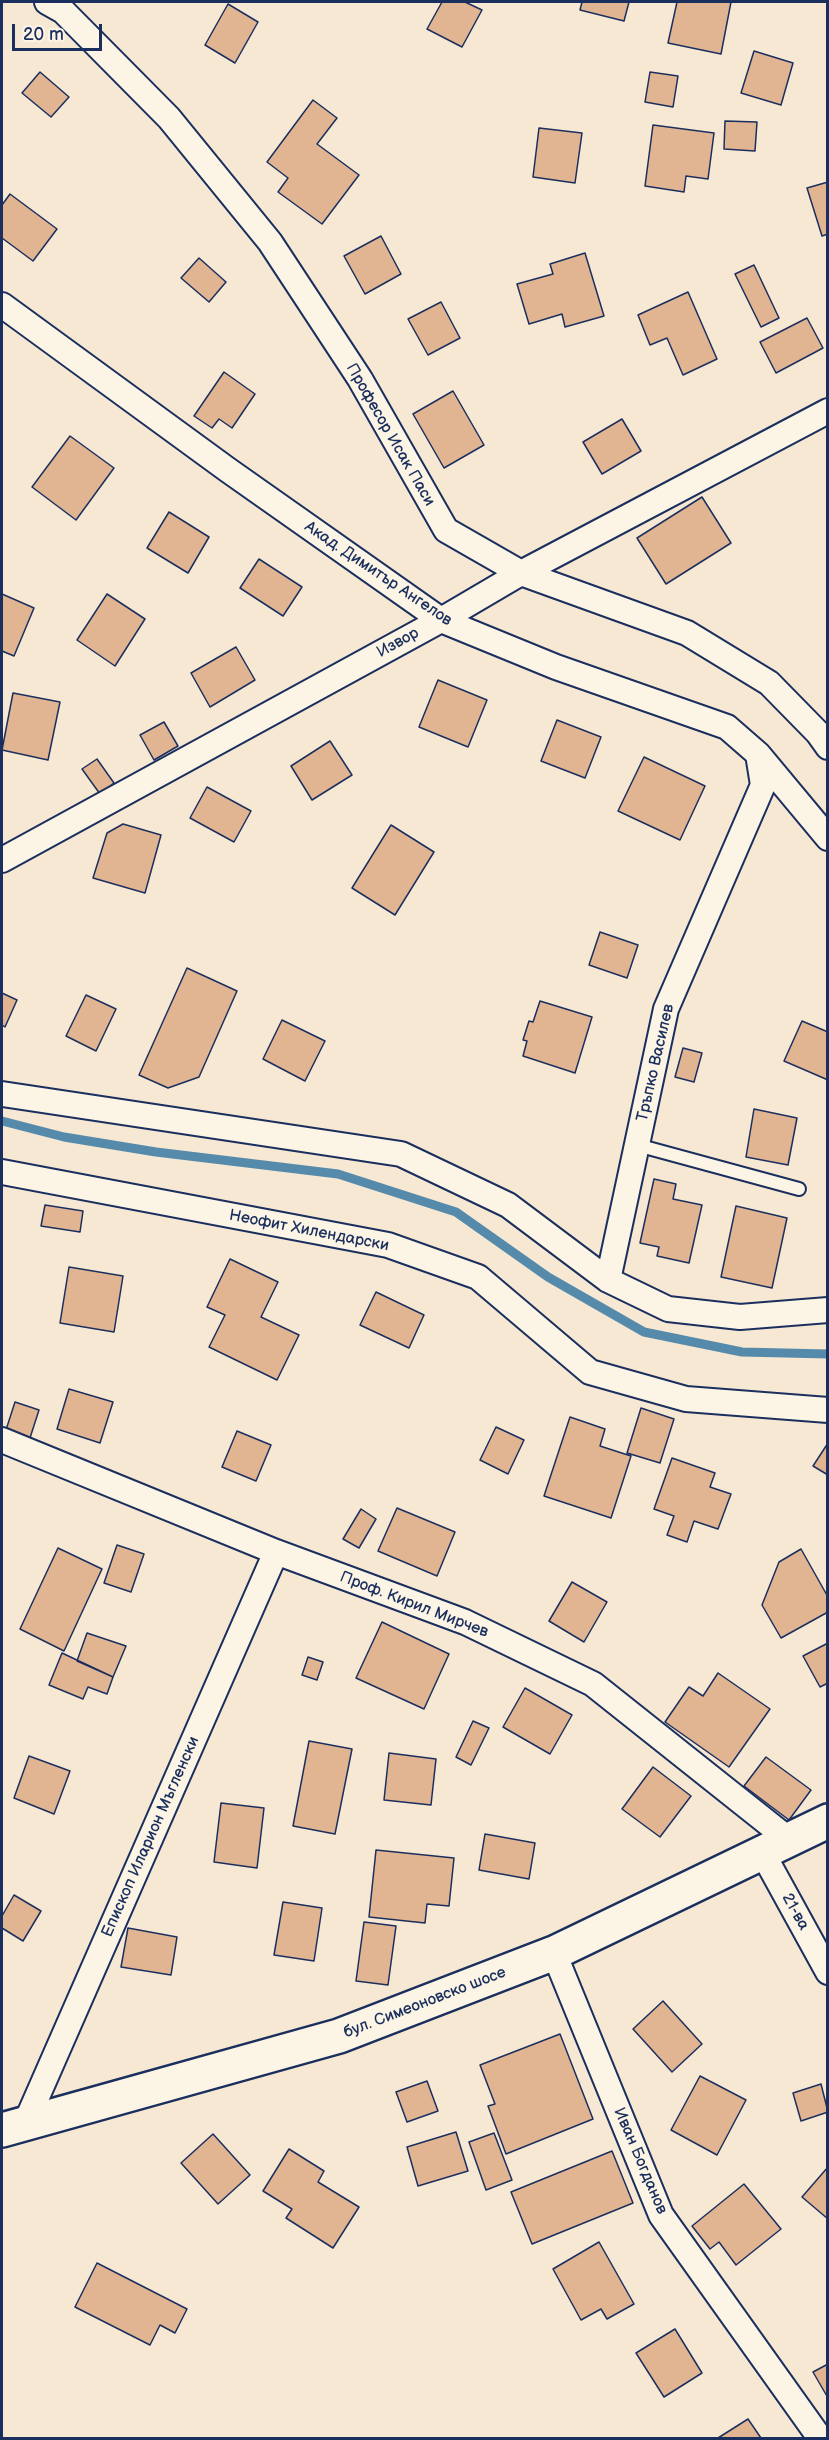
<!DOCTYPE html>
<html>
<head>
<meta charset="utf-8">
<style>
	body { margin:0 }
	#map { position:relative; width:829px; height:2440px; overflow:hidden; background:#f7e8d4; font-family:"Balsamiq Sans",sans-serif }
	canvas { display:block }
	.frame { position:absolute; inset:0; border:3px solid #1b2f5e; pointer-events:none }
	.scale { position:absolute; left:12px; top:24px; width:90px; height:27px; box-sizing:border-box; border:3px solid #1b2f5e; border-top:0; padding-left:8px; font-size:18px; line-height:21px; white-space:nowrap; color:#1b2f5e; -webkit-text-stroke:4px #fcf5e5; paint-order:stroke }
</style>
</head>
<body>
<div id="map">
<canvas width="829" height="2440"></canvas>
<div class="frame"></div>
<div class="scale">20 m</div>
</div>
<script>
const ctx = document.querySelector('canvas').getContext('2d');
ctx.lineJoin = 'round';
function stroke(path, color, width, dash) {
  ctx.strokeStyle = color;
  ctx.lineWidth = width;
  ctx.lineCap = dash ? 'butt' : 'round';
  ctx.setLineDash(dash || []);
  ctx.stroke(path);
}
function paint(path, color) {
  ctx.fillStyle = color;
  ctx.fill(path, 'evenodd');
}
function write(font, color, halo, rows, align = 'center') {
  ctx.font = font + ' "Balsamiq Sans",sans-serif';
  ctx.lineWidth = 5;
  ctx.setLineDash([]);
  ctx.textBaseline = 'middle';
  ctx.strokeStyle = halo;
  ctx.fillStyle = color;
  for (const [text, x, y, turn = 0] of rows) {
    ctx.save();
    ctx.translate(x, y);
    ctx.rotate((+turn || 0) * Math.PI / 180);
    ctx.textAlign = isNaN(turn) ? turn : align;
    if (halo) ctx.strokeText(text, 0, 0);
    ctx.fillText(text, 0, 0);
    ctx.restore();
  }
}
const stream = new Path2D(`
	M2 1121 64 1137 156 1152 338 1174 456 1212 548 1277 644 1332 742 1352 828 1354`);
const building = new Path2D(`
	M442 2H465L482 10 462 47 427 29Z
	M582 2H629L624 21 580 10Z
	M677 2H731L721 54 668 43Z
	M228 4 258 22 235 63 205 45Z
	M754 51 793 63 781 105 741 93Z
	M40 72 69 97 51 117 22 93Z
	M650 72 678 76 673 107 645 102Z
	M313 100 337 118 317 144 359 175 322 224 278 192 288 178 267 162Z
	M725 121 757 122 755 151 724 149Z
	M653 125 714 133 708 179 686 176 684 192 645 186Z
	M539 128 582 133 575 183 533 177Z
	M828 182V234L822 236 807 188Z
	M10 194 57 229 33 261 2 238V205Z
	M381 236 401 274 365 294 344 256Z
	M585 253 604 316 565 327 562 314 529 324 517 284 553 274 550 264Z
	M199 258 226 282 209 302 181 278Z
	M754 265 779 318 761 327 735 274Z
	M688 292 717 359 683 375 667 338 650 345 638 315Z
	M441 302 460 338 428 355 408 319Z
	M807 318 823 348 776 373 760 342Z
	M224 372 255 394 232 428 219 419 212 428 194 416Z
	M453 391 484 445 444 468 413 414Z
	M622 419 641 451 602 474 583 442Z
	M70 436 114 468 76 520 32 487Z
	M702 497 731 543 666 584 637 538Z
	M169 512 209 537 188 573 147 548Z
	M259 559 302 587 283 616 240 588Z
	M2 594 34 608 14 656 2 651Z
	M107 594 145 619 115 666 77 640Z
	M236 647 255 680 210 707 191 673Z
	M438 680 487 700 468 747 419 727Z
	M13 693 60 702 48 760 2 750Z
	M557 720 601 737 585 778 541 761Z
	M164 722 178 746 154 760 140 735Z
	M330 741 352 775 312 800 291 766Z
	M644 757 705 786 680 840 618 811Z
	M97 759 114 783 100 794 82 769Z
	M207 787 251 811 234 842 190 818Z
	M123 824 161 835 145 893 93 878 107 833Z
	M391 825 434 852 395 915 352 888Z
	M600 932 638 945 627 978 589 965Z
	M187 968 237 991 199 1077 168 1088 139 1075Z
	M2 993 17 1000 5 1027 2 1025Z
	M86 995 116 1009 96 1051 66 1036Z
	M540 1001 592 1017 575 1073 523 1056 527 1041 523 1040 529 1021 533 1022Z
	M282 1020 325 1041 305 1081 263 1059Z
	M802 1021 828 1032V1080L784 1061Z
	M683 1048 702 1053 694 1082 675 1077Z
	M754 1109 797 1118 788 1165 746 1157Z
	M654 1179 676 1184 673 1199 702 1205 689 1263 657 1256 659 1247 640 1243Z
	M45 1205 83 1211 80 1232 41 1226Z
	M736 1206 787 1218 772 1288 721 1277Z
	M230 1259 278 1282 261 1317 299 1335 277 1380 209 1347 225 1315 207 1307Z
	M69 1267 123 1276 114 1332 60 1323Z
	M376 1292 424 1315 409 1348 360 1325Z
	M69 1389 113 1402 100 1443 57 1429Z
	M15 1402 39 1410 29 1441 5 1433Z
	M641 1408 674 1419 660 1463 627 1453Z
	M570 1417 605 1429 600 1446 631 1456 611 1518 544 1496Z
	M496 1427 524 1440 508 1474 480 1460Z
	M237 1431 271 1445 256 1481 222 1467Z
	M828 1443V1475L813 1466Z
	M672 1458 715 1473 710 1487 731 1494 718 1529 694 1521 687 1542 667 1535 674 1516 654 1509Z
	M397 1508 455 1532 437 1576 378 1551Z
	M361 1509 376 1519 359 1548 343 1539Z
	M117 1545 144 1554 131 1592 104 1583Z
	M58 1548 102 1569 64 1651 20 1629Z
	M801 1549 828 1597V1612L781 1638 762 1605 779 1562Z
	M572 1582 607 1602 584 1642 549 1621Z
	M382 1622 449 1654 424 1709 356 1678Z
	M87 1633 126 1646 113 1677 77 1661Z
	M828 1643V1683L820 1687 803 1656Z
	M62 1653 113 1677 107 1694 88 1687 83 1699 49 1685Z
	M308 1657 323 1662 317 1680 302 1675Z
	M718 1673 770 1709 729 1767 665 1722 689 1687 703 1696Z
	M525 1688 572 1715 550 1754 503 1727Z
	M473 1721 489 1728 471 1765 456 1757Z
	M309 1741 352 1749 335 1834 293 1826Z
	M389 1753 436 1759 431 1805 384 1800Z
	M29 1756 70 1771 54 1814 14 1798Z
	M766 1757 811 1790 789 1820 744 1786Z
	M653 1767 691 1796 660 1837 622 1809Z
	M221 1803 264 1808 257 1868 214 1862Z
	M485 1834 535 1843 529 1879 479 1870Z
	M376 1850 454 1858 449 1906 427 1904 425 1923 369 1917Z
	M14 1895 41 1911 23 1941 2 1928V1916Z
	M283 1902 322 1908 314 1961 274 1955Z
	M364 1922 396 1926 388 1985 356 1981Z
	M128 1928 177 1937 171 1975 121 1967Z
	M663 2001 702 2044 672 2072 633 2029Z
	M560 2034 593 2119 506 2154 488 2106 495 2104 480 2065Z
	M700 2076 746 2100 717 2155 671 2130Z
	M427 2081 438 2111 407 2122 396 2092Z
	M821 2084 828 2112 801 2121 793 2093Z
	M456 2132 468 2171 418 2186 407 2147Z
	M494 2133 512 2180 486 2190 469 2142Z
	M213 2134 250 2175 218 2204 181 2163Z
	M289 2149 324 2171 318 2182 359 2207 333 2248 286 2218 292 2209 263 2191Z
	M612 2151 633 2203 532 2244 511 2192Z
	M828 2167V2219L802 2197Z
	M744 2184 781 2229 736 2265 719 2242 710 2249 692 2226Z
	M599 2242 634 2304 607 2319 601 2309 581 2320 553 2269Z
	M97 2263 187 2309 175 2333 160 2325 150 2345 75 2307Z
	M675 2329 702 2373 664 2397 636 2353Z
	M828 2364V2398L813 2372Z
	M748 2419 761 2438H718Z`);
const lane = new Path2D(`
	M637 1145 799 1189`);
const street = new Path2D(`
	M47 2 63 11 169 118 270 242 360 379 446 530 521 573 687 633 769 683 818 733 828 747
	M2 305 228 470 441 620 556 667 727 727 758 754 828 838
	M2 860 441 620 521 573 828 411
	M2 1094 401 1154 508 1205 608 1280 668 1309 740 1317 828 1310
	M2 1172 388 1245 478 1277 590 1372 686 1399 828 1410
	M608 1280 666 1009 763 785 758 754
	M2 1440 276 1552 465 1622 593 1684 788 1839
	M762 1852 828 1972
	M554 1953 661 2215 820 2438
	M26 2122 276 1552`);
const secondary = new Path2D(`
	M2 2130 339 2036 554 1953 828 1821`);
const streetNames = [
	["Професор Исак Паси",390,435,60],
	["Акад. Димитър Ангелов",378,574,34],
	["Извор",398,643,-29],
	["Тръпко Василев",656,1063,-77],
	["Неофит Хилендарски",309,1231,11],
	["Проф. Кирил Мирчев",414,1605,21],
	["Епископ Иларион Мъгленски",151,1837,-66],
	["21-ва",795,1912,61],
	["бул. Симеоновско шосе",425,2003,-21],
	["Иван Богданов",640,2161,67]
];
stroke(stream, '#568aab', 9);
paint(building, '#e2b592');
stroke(building, '#1b2f5e', 1.5);
stroke(lane, '#1b2f5e', 16);
stroke(street, '#1b2f5e', 28);
stroke(secondary, '#1b2f5e', 38);
stroke(lane, '#fcf5e5', 12);
stroke(street, '#fcf5e5', 24);
stroke(secondary, '#fcf5e5', 33);
write('16px', '#1b2f5e', '#fcf5e5', streetNames);
</script>
</body>
</html>
